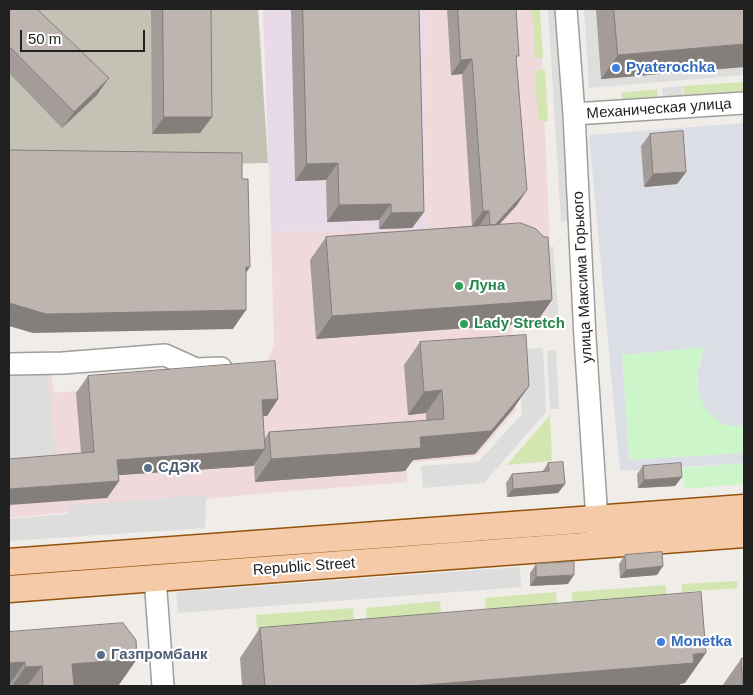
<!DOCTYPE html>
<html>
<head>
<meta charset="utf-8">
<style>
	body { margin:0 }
	#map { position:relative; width:753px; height:695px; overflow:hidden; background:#f0ece8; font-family:Helvetica,sans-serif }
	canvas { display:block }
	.frame { position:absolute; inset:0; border:10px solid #212121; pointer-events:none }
	.scale { position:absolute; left:20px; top:30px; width:125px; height:22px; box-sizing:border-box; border:2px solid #212121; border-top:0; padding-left:6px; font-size:15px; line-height:18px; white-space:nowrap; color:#212121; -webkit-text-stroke:4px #fff; paint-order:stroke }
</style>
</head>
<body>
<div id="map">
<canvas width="753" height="695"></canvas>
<div class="frame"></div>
<div class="scale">50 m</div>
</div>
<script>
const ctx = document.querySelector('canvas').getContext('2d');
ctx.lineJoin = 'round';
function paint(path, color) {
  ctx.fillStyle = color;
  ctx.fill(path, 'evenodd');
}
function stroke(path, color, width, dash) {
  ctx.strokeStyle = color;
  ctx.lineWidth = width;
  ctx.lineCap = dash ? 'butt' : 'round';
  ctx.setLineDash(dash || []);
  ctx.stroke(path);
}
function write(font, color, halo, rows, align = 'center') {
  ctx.font = font + ' Helvetica,sans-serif';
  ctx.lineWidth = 4.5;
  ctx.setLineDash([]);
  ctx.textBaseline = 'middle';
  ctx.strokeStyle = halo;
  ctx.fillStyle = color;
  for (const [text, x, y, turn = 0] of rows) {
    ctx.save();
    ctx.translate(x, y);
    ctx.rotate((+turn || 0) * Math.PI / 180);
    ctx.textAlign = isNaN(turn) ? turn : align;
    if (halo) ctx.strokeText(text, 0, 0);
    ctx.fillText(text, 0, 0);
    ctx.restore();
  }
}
const residential = new Path2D(`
	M584 9H744V75L589 88Z`);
const commercial = new Path2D(`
	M424 9H540L553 323 511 326 516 410 476 456 407 463V482L257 494 9 518V371L51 369 54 393 263 373 274 344 271 232 428 230Z`);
const industrial = new Path2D(`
	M263 9H424L428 230 271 232Z`);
const construction = new Path2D(`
	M9 9H258L268 163 9 167Z`);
const grass = new Path2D(`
	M532 9H540L543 57 535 58Z
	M545 70 548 121H538L535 71Z
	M744 82V91L684 95 683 86Z
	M657 89 658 98 622 101 621 93Z
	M550 415 552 461 507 465Z
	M737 581 738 588 682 592V584Z
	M666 585 667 607 573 613 572 592Z
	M556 592 558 614 486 611 485 598Z
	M440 601 441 614 368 630 366 608Z
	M353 608 355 630 258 638 256 615Z`);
const park = new Path2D(`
	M705 347C700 360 695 375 698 389 704 412 720 430 744 424V453L629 460 622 354Z
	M744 463V484L684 489 682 468Z`);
const parking = new Path2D(`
	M548 9H556L568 221 561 222Z
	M682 86 683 99 663 100 662 88Z
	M553 246 559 322 549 323 544 247Z
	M543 348 546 412 484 483 423 488 421 466 478 462 522 414 519 349Z
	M556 350 559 409H550L547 351Z
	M48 374 57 466 9 469V375Z
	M206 495 205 528 9 541V519L68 514 69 505Z
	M520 567 521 587 178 613 176 592Z`);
const plaza = new Path2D(`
	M744 123V424L737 426 725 425 717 420 709 413 702 402 698 388V371L705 347 622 355 629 460 744 453V463L620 471 589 135Z`);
const minor = new Path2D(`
	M566 9 574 114 585 338 598 535
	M574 114 744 103
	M9 364 63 363 165 355 196 369 221 368
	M155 578 163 686`);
const major = new Path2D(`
	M9 562 744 508
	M9 589 744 534`);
const wall = new Path2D(`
	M9 9 97 95 62 128 9 73Z
	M151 9H211L212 117 200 133 152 134Z
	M291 9H419L424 212 412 228 379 229V220L327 222 326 180 295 181Z
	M447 9H516L517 205 499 225 536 323 316 339 310 260 326 237 472 226 462 74 451 75Z
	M596 9H744V67L601 79Z
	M650 134 686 172 677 184 644 187 641 146Z
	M420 342 529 386 513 409 475 454 413 460 405 471 255 482 254 465 253 466 118 475 119 481 107 498 81 453 76 393 88 376 278 399 267 416H263L264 440 269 432 426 421V413L408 415 404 365Z
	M548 463 565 484 558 493 507 497 506 483 512 474 542 472Z
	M643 466 682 477 675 486 638 488 637 474Z
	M625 555 657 575 620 578 619 564Z
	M536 564 568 584 530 586V573Z
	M260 628 685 683 680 684 678 686H242L240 658Z
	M9 632 137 659 118 686H9Z
	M741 659 744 686H722Z`);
const shadedWall = new Path2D(`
	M744 44V67L601 79 618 55Z
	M472 59 462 74 451 75 461 60Z
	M109 78 97 95 62 128 74 112Z
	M164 117H212L200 133 152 134Z
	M338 163 326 180 295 181 307 164Z
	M686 172 677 184 644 187 653 174Z
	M527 190 517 205 480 245 490 230Z
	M391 204 379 220 327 222 339 205Z
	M483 211H489L479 226H472Z
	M424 212 412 228 379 229 391 213Z
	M246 267H250L237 286Z
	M552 300 536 323 316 339 332 316Z
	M9 303 246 310 233 329 33 333 9 326Z
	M529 386 513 409 475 454 413 460 405 471 255 482 271 459 420 437Z
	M442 390 426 413 408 415 424 392Z
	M278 399 267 416 250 417 262 400Z
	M265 449 253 466 106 476 117 460Z
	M682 477 675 486 638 488 644 480Z
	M119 481 107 498 9 505V489Z
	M565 484 558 493 507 497 513 489Z
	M663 566 657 575 620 578 626 570Z
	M574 575 568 584 530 586 536 577Z
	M706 653 685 683 680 684 678 686H412Z
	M137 659 118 686H56L72 664Z
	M25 662 9 685V663Z
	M42 666 27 686H12L25 667Z`);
const building = new Path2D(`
	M9 9H37L109 78 74 112 12 49 9 47Z
	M163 9H211L212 117H164Z
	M303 9H419L424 212 391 213V204L339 205 338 163 307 164Z
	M458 9H516L519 56H516L527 190 495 225H490L489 211H483L472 59 461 60Z
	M614 9H744V44L618 55Z
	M683 131 686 172 653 174 650 134Z
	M9 150 242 153V179H248L250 267H246V310L46 314 9 303Z
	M521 223 536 229 544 237H548L552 300 332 316 326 237Z
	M526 335 529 386 491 431 420 437 421 448 271 459 269 432 444 419 442 390 424 392 420 342Z
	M275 361 278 399 262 400 265 449 117 460 119 481 9 489V459L94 452 88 376Z
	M563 462 565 484 513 489 512 474 549 471 548 463Z
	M681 463 682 477 644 480 643 466Z
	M662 552 663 566 626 570 625 555Z
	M574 562V575L536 577V564Z
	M701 592 706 653 693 654 694 663 412 686H265L260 628Z
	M123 623 136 640 137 659 72 664 74 686H43L42 666 25 667V662L9 663V632Z
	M744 658V686H743L741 659Z`);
const markers = [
	[616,68,5,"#3f7fe0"],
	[459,286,5,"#2e9e5b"],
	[464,324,5,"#2e9e5b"],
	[148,468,5,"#5c6f8a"],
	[661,642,5,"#3f7fe0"],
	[101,655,5,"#5c6f8a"]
];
const shopNames = [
	["Pyaterochka",626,68],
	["Monetka",671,642]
];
const streetNames = [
	["Механическая улица",659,109,-4],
	["улица Максима Горького",583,277,-93],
	["Republic Street",304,567,-4]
];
const leisureNames = [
	["Луна",469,286],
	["Lady Stretch",474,324]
];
const serviceNames = [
	["СДЭК",158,468],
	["Газпромбанк",111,655]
];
paint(residential, '#dfdede');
paint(commercial, '#efd9db');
paint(industrial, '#e9dae8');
paint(construction, '#c4c2b4');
paint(grass, '#d3e6b2');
paint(park, '#ccf6c9');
paint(parking, '#ddd');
paint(plaza, '#dcdee6');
stroke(minor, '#9e9e9e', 24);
stroke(major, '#92530c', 29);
stroke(minor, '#fff', 21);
stroke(major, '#f5caa8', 26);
paint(wall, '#a39c98');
paint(shadedWall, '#857f7c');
paint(building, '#beb5b1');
stroke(building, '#857f7c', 1);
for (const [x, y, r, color] of markers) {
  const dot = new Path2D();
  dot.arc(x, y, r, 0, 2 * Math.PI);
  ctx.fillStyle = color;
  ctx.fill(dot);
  stroke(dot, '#fff', 2);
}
write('bold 15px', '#366cbe', '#fff', shopNames, 'left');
write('15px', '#212121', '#fff', streetNames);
write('bold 15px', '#27864d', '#fff', leisureNames, 'left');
write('bold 15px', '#4e5e75', '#fff', serviceNames, 'left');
</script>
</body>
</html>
